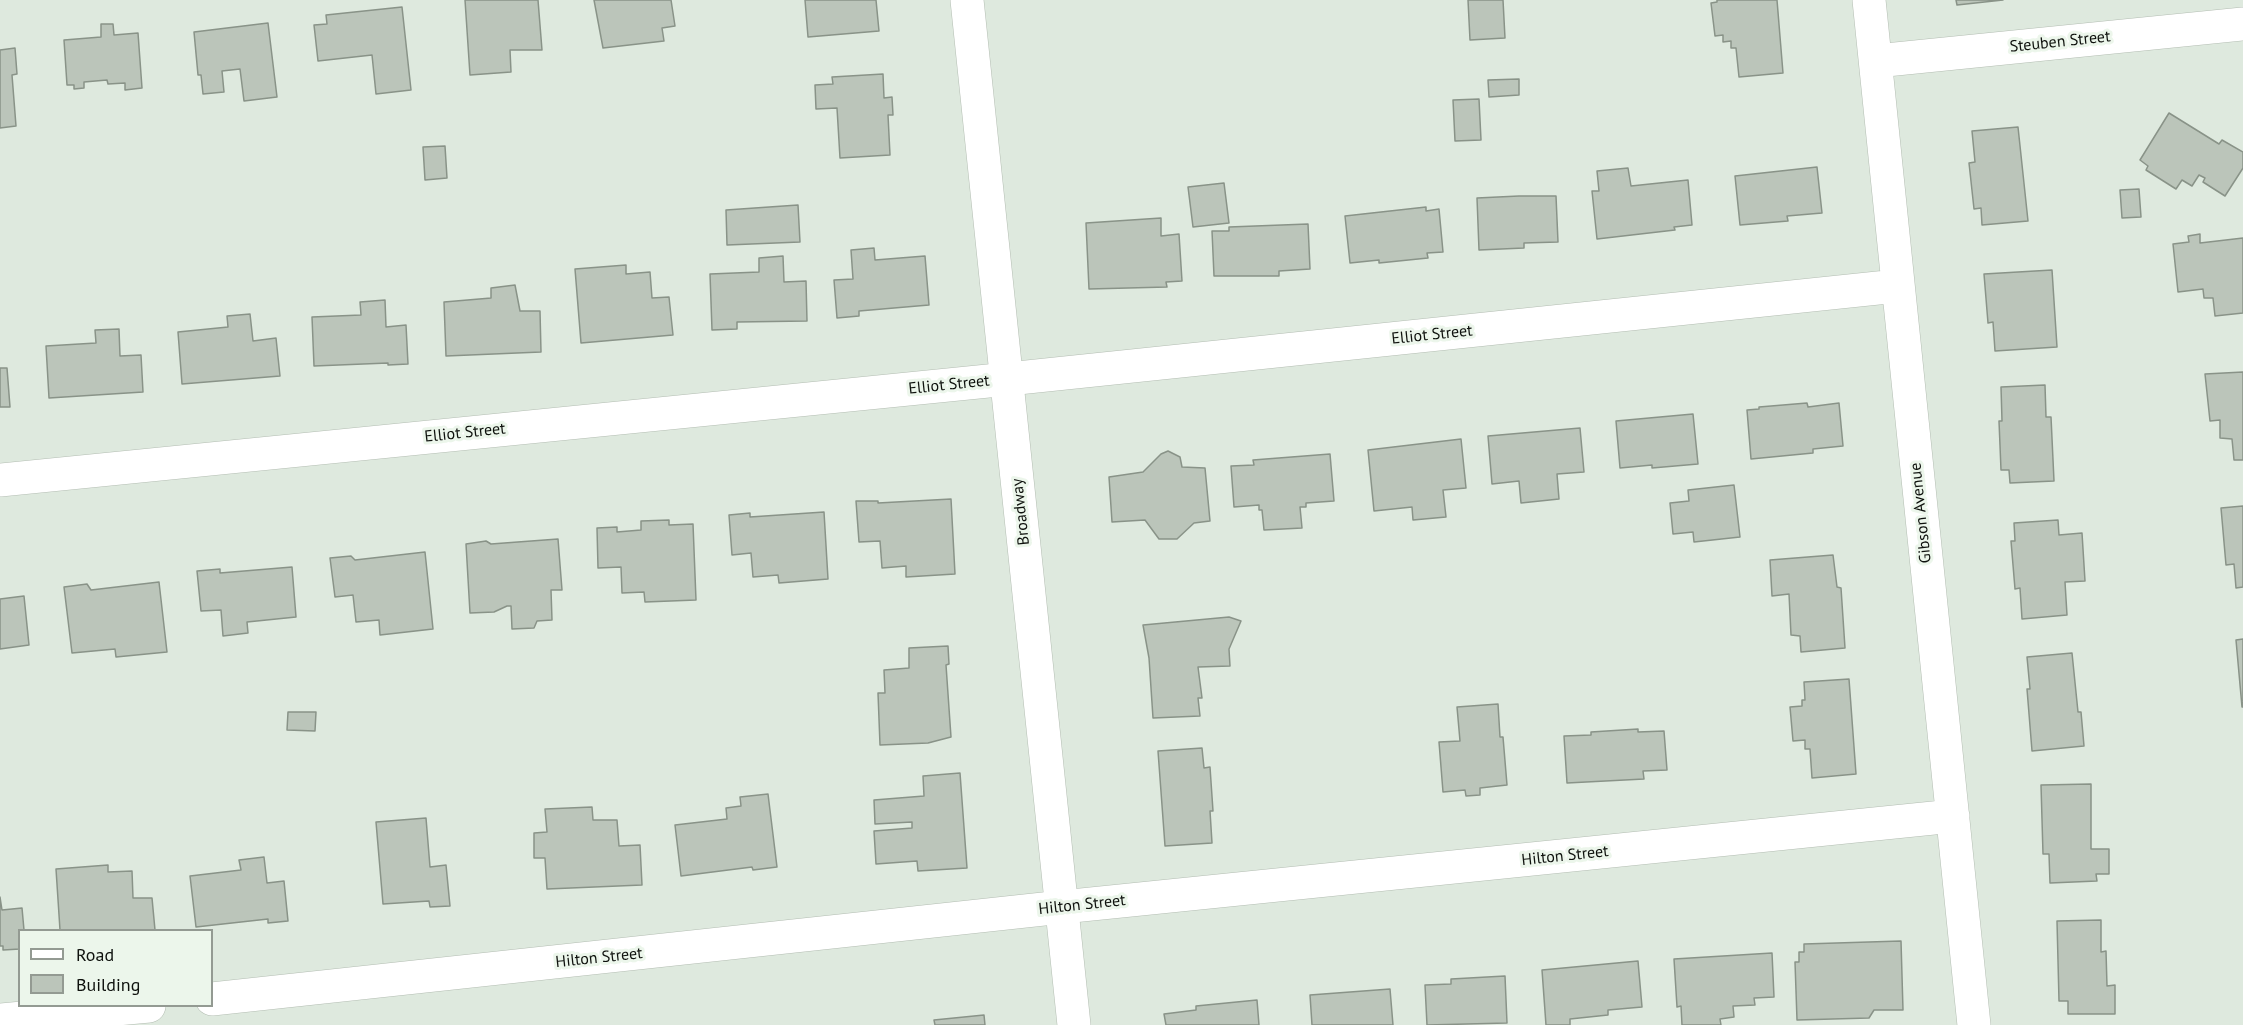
<!DOCTYPE html>
<html>
<head>
<meta charset="utf-8">
<style>
	body { margin:0 }
	#map { position:relative; width:2243px; height:1025px; overflow:hidden; background:#dee9de; font-family:"PT Sans",sans-serif }
	canvas { display:block }
	.legend { position:absolute; left:18px; top:929px; width:195px; height:78px; box-sizing:border-box; background:#ecf6eb; border:2px solid #939a92; margin:0; padding:8px 10px; list-style:none; font-size:18px; color:#0e110d }
	.legend li { display:flex; align-items:center; gap:12px; height:30px }
	.legend b { width:30px; border:2px solid #939a92 }
</style>
</head>
<body>
<div id="map">
<canvas width="2243" height="1025"></canvas>
<ul class="legend">
<li><b style="height:8px;background:#fff"></b>Road</li>
<li><b style="height:16px;background:#bbc5ba"></b>Building</li>
</ul>
</div>
<script>
const ctx = document.querySelector('canvas').getContext('2d');
ctx.lineJoin = 'round';
function paint(path, color) {
  ctx.fillStyle = color;
  ctx.fill(path, 'evenodd');
}
function stroke(path, color, width, dash) {
  ctx.strokeStyle = color;
  ctx.lineWidth = width;
  ctx.lineCap = dash ? 'butt' : 'round';
  ctx.setLineDash(dash || []);
  ctx.stroke(path);
}
function write(font, color, halo, rows, align = 'center') {
  ctx.font = font + ' "PT Sans",sans-serif';
  ctx.lineWidth = 6;
  ctx.setLineDash([]);
  ctx.textBaseline = 'middle';
  ctx.strokeStyle = halo;
  ctx.fillStyle = color;
  for (const [text, x, y, turn = 0] of rows) {
    ctx.save();
    ctx.translate(x, y);
    ctx.rotate((+turn || 0) * Math.PI / 180);
    ctx.textAlign = isNaN(turn) ? turn : align;
    if (halo) ctx.strokeText(text, 0, 0);
    ctx.fillText(text, 0, 0);
    ctx.restore();
  }
}
const building = new Path2D(`
	M465 0H538L542 50H510L511 72 470 75Z
	M594 0H671L675 26 662 28 664 41 603 48Z
	M805 0H876L879 31 808 37Z
	M1468 0H1503L1505 38 1470 40Z
	M1717 0H1777L1783 73 1739 77 1736 48H1731V41L1723 42V35L1715 36 1711 3 1717 2Z
	M1956 0H2003L1957 5Z
	M402 7 411 90 376 94 372 55 318 61 314 25 327 24 326 15Z
	M268 23 277 97 244 101 240 69 222 71 224 92 203 94 201 75H198L194 32Z
	M101 24H113L114 35 138 33 142 88 125 90V83L108 84 107 80 84 82V88L74 89V85H67L64 40 101 37Z
	M15 48 17 74 12 75 16 126 0 128V50Z
	M883 74 884 98 892 97 893 115H888L890 155 840 158 837 108 816 109 815 85 833 84 832 77Z
	M1519 79V95L1489 97 1488 80Z
	M1479 99 1481 140 1455 141 1453 100Z
	M2169 113 2219 144 2222 140 2243 152V168L2225 196 2203 182 2205 178 2199 175 2192 186 2182 180 2176 189 2146 170 2148 166 2140 160Z
	M2018 127 2028 221 1982 225 1981 208 1974 209 1969 163 1975 162 1972 131Z
	M445 146 447 178 425 180 423 147Z
	M1817 167 1822 213 1787 216 1788 221 1740 225 1735 176Z
	M1628 168 1631 186 1688 180 1692 225 1674 227 1675 230 1597 239 1592 191H1599L1597 171Z
	M1224 183 1229 223 1193 227 1188 187Z
	M2139 189 2141 217 2122 218 2120 190Z
	M1519 196H1556L1558 242 1524 243V248L1479 250 1477 198Z
	M798 205 800 242 727 245 726 210Z
	M1426 207V211L1439 209 1443 252 1427 253 1428 258 1379 263V260L1350 263 1345 216Z
	M1161 218V236L1179 234 1182 281 1166 282 1167 287 1089 289 1086 223Z
	M1308 224 1310 269 1279 271V276H1214L1212 231H1229V227Z
	M2200 234V243L2243 238V313L2215 316 2213 298H2204L2203 289 2178 292 2173 244 2189 242 2188 236Z
	M874 248 875 260 925 256 929 305 859 311V316L837 318 834 280 853 279 851 250Z
	M783 256 784 282 806 281 807 321 737 322V329L712 330 710 274 759 272V258Z
	M626 265V274L650 272 652 298 669 297 673 335 581 343 575 269Z
	M2052 270 2057 347 1995 351 1993 322 1988 323 1984 274Z
	M515 285 520 311H540L541 352 446 356 444 302 491 298V288Z
	M385 300 386 327 406 325 408 364 388 365V363L314 366 312 317 361 315 360 302Z
	M250 314 253 341 276 338 280 376 182 384 178 332 228 327 227 316Z
	M119 329 120 356 141 355 143 392 49 398 46 346 96 343 95 330Z
	M0 368H7L10 407H0Z
	M2243 372V460H2234L2232 439 2220 438V420L2210 421 2205 374Z
	M2045 385 2046 417H2051L2054 481 2010 483 2009 470H2001L1999 421H2002L2001 387Z
	M1807 403 1808 407 1839 403 1843 446 1813 449V453L1751 459 1747 410 1759 409V407Z
	M1693 414 1698 464 1652 468V465L1620 468 1616 421Z
	M1580 428 1584 472 1557 474 1559 499 1521 503 1519 481 1492 484 1488 436Z
	M1461 439 1466 488 1443 490 1446 517 1413 520 1412 507 1374 511 1368 450Z
	M1168 451 1180 457 1182 467 1205 468 1210 521 1194 523 1177 539H1159L1145 520 1112 522 1109 477 1143 472 1161 454Z
	M1330 454 1334 501 1306 503V507H1300L1302 528 1264 530 1262 510H1259V505L1234 507 1231 466 1254 465 1253 460Z
	M1734 485 1740 537 1694 542 1693 532 1673 534 1670 503 1689 501 1688 490Z
	M951 499 955 574 906 577V566L882 568 880 541 859 542 856 501H878V503Z
	M2243 506V587L2236 588 2234 564 2226 565 2221 508Z
	M824 512 828 579 779 583 778 575 753 577 751 553 732 555 729 515 750 513V517Z
	M669 520V525L693 524 696 600 645 602 644 592 622 593 621 567 598 568 597 528 617 527V532L641 530V521Z
	M2058 520 2059 535 2082 533 2085 581 2065 582 2067 615 2022 619 2020 588 2015 589 2011 541H2015L2014 523Z
	M558 539 562 590H551L552 620 537 621 534 628 512 629 511 606H507L494 612 470 613 466 544 486 541 491 544Z
	M425 552 433 629 380 635 379 620 356 622 353 595 335 597 330 558 351 556 355 560Z
	M1833 555 1837 587 1841 588 1845 648 1801 652 1800 636 1791 635 1789 594 1772 596 1770 560Z
	M292 567 296 617 247 622 248 633 223 636 221 610 201 611 197 571 220 569V573Z
	M159 582 167 652 116 657 115 649 72 653 64 587 87 584 91 590Z
	M24 596 29 645 0 649V599Z
	M1229 617 1241 621 1229 649 1230 666 1198 667 1202 698H1198L1200 716 1153 718 1149 658 1143 625Z
	M2243 639V707H2242L2236 640Z
	M948 646 949 664 946 665 951 737 928 743 880 745 878 693H885L884 670 909 668V648Z
	M2072 653 2078 712H2081L2084 746 2032 751 2027 689H2030L2027 657Z
	M1849 679 1856 774 1812 778 1810 749H1805V740L1793 741 1790 707 1802 706V700H1805L1804 682Z
	M1498 704 1500 737H1503L1507 785 1480 788V795L1466 796 1465 790 1443 792 1439 742 1460 741 1457 707Z
	M288 712H316L315 731 287 730Z
	M1638 729V732L1664 731 1667 770 1643 771 1644 779 1567 783 1564 736 1591 735V732Z
	M1202 748 1204 768 1210 767 1213 811H1210L1212 843 1165 846 1158 751Z
	M960 773 967 868 918 871 917 861 876 864 874 831 912 828V822L875 824 874 800 924 796 923 776Z
	M2091 784V849H2109V874H2096L2097 881 2050 883 2049 854H2043L2041 785Z
	M768 794 777 867 753 870 752 867 681 876 675 825 727 819 726 808 741 806 740 797Z
	M592 807 593 820H617L619 846 640 845 642 885 547 889 545 858H534V833L547 832 545 809Z
	M426 818 430 867 446 865 450 906 430 907 429 901 383 904 376 822Z
	M264 857 267 883 284 881 288 921 268 923V919L196 927 190 876 241 870 239 860Z
	M108 865V872L132 871 133 898H152L155 930H60L56 869Z
	M0 897 2 910 22 908 24 930H20V949L3 950V946H0Z
	M2101 920V952L2106 951 2107 986 2115 985V1014H2068V1001H2059L2057 921Z
	M1901 941 1903 1010H1874L1869 1018 1797 1020 1795 962H1799V952H1804V944Z
	M1772 953 1774 997 1754 998 1755 1005 1733 1006 1734 1017 1720 1019 1721 1025H1682L1681 1006 1677 1007 1674 959Z
	M1638 961 1642 1007 1608 1010V1015L1570 1019V1025H1546L1542 970Z
	M1505 976 1507 1023 1427 1025 1425 985 1451 984V979Z
	M1390 989 1393 1025H1312L1310 995Z
	M1257 1000 1259 1025H1166L1164 1014 1196 1010V1006Z
	M984 1015 985 1025H935L934 1020Z`);
const minor = new Path2D(`
	M1869 0 1974 1025
	M1876 61 2243 24
	M0 480 1008 379 1897 286
	M212 999 1062 907 1953 816
	M0 1020 149 1006`);
const tertiary = new Path2D(`
	M967 0 1074 1025`);
const streetNames = [
	["Steuben Street",2060,42,-6],
	["Elliot Street",1432,335,-6],
	["Elliot Street",949,385,-6],
	["Elliot Street",465,433,-6],
	["Broadway",1021,512,-96],
	["Gibson Avenue",1921,513,-96],
	["Hilton Street",1565,856,-6],
	["Hilton Street",1082,905,-6],
	["Hilton Street",599,958,-6]
];
paint(building, '#bbc5ba');
stroke(building, '#899388', 1.5);
stroke(minor, '#b3bdb2', 34);
stroke(tertiary, '#b3bdb2', 34);
stroke(minor, '#fff', 33);
stroke(tertiary, '#fff', 33);
write('16px', '#0e110d', '#ecf6eb', streetNames);
</script>
</body>
</html>
